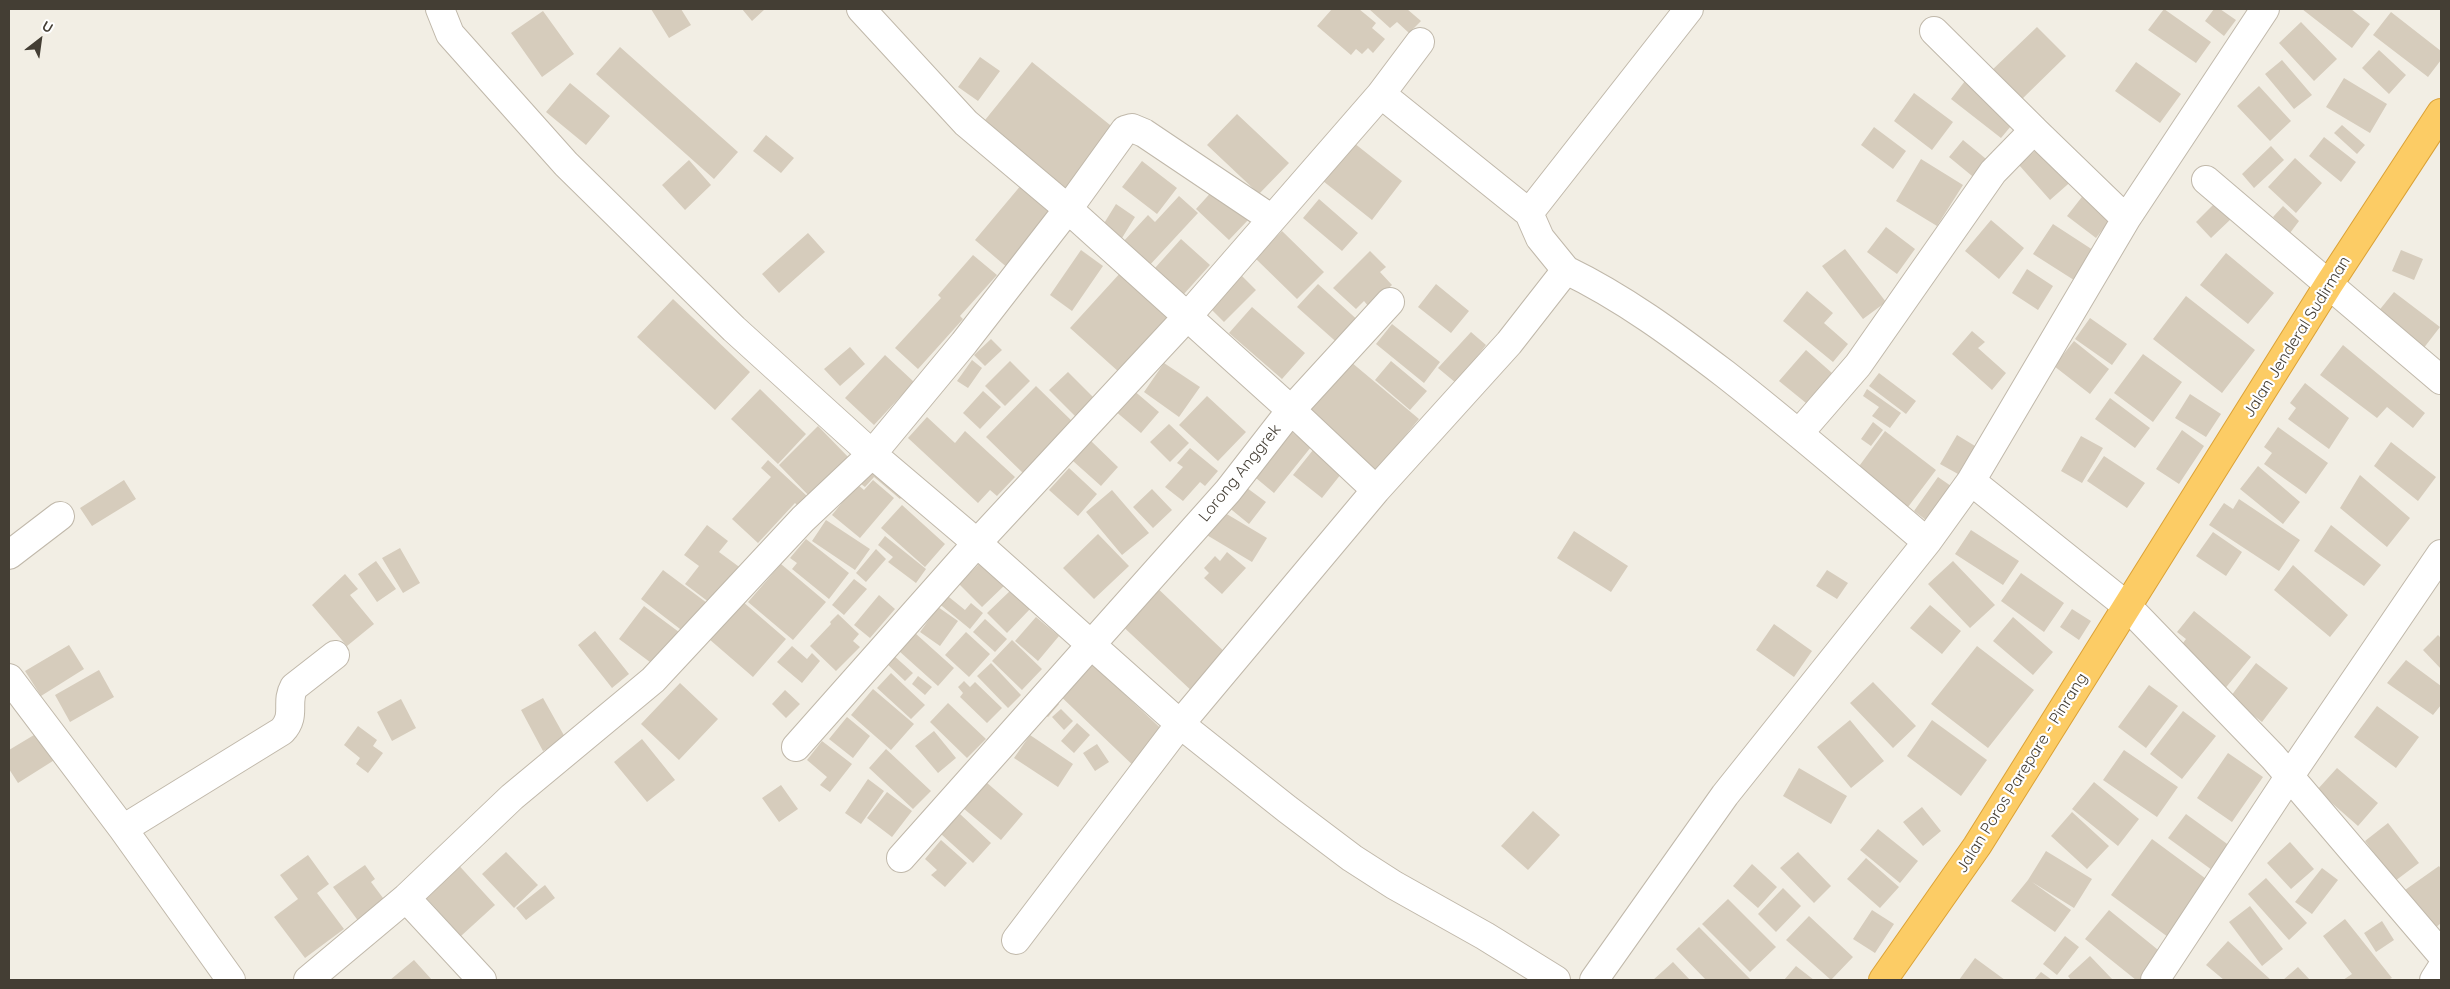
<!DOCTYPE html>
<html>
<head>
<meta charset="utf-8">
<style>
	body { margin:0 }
	#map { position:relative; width:2450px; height:989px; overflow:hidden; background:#f2eee4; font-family:Quicksand,sans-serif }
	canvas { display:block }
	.frame { position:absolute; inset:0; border:10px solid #443e34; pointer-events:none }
	.north { position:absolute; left:15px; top:15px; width:50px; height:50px; -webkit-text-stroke:4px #fff; paint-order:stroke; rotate:30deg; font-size:14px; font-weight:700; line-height:20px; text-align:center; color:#443e34 }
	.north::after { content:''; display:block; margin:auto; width:18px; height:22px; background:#443e34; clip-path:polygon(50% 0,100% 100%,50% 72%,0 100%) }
</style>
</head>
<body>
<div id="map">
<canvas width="2450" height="989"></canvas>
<div class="frame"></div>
<div class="north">U</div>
</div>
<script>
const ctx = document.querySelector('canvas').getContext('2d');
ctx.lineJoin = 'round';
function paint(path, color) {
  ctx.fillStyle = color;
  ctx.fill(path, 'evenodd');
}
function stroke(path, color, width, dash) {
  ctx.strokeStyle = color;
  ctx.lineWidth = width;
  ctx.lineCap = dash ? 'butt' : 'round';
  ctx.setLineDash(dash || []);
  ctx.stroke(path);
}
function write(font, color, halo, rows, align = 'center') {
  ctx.font = font + ' Quicksand,sans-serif';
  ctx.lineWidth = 4.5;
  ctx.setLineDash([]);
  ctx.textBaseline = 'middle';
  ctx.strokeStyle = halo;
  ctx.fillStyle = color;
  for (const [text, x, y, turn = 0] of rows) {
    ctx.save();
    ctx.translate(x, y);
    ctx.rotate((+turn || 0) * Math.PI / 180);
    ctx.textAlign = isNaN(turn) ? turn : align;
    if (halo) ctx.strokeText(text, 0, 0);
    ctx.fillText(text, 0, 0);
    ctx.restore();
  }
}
const building = new Path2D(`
	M651 9H681L691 25 669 38Z
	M742 9H765L752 21Z
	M1332 9H1359L1376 23 1372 28 1385 39 1373 53 1368 48 1362 54 1356 49 1351 55 1317 26Z
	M1369 9H1407L1421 21 1409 33 1397 22 1390 28Z
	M2164 9 2211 42 2196 63 2148 30Z
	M2214 9H2220L2236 20 2224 36 2205 21Z
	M2302 9H2351L2370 24 2352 48Z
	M543 11 574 54 542 77 511 33Z
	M2391 12 2441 51V60L2428 77 2373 35Z
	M2301 22 2337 59 2314 81 2279 43Z
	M2037 27 2066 56 2019 102 1990 72Z
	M620 47 738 152 714 179 596 74Z
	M2379 50 2406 75 2389 94 2362 68Z
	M980 57 1000 71 978 101 958 87Z
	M2282 60 2312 95 2294 109 2265 74Z
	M1032 62 1115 129 1064 192 981 125Z
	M2136 62 2181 94 2160 123 2115 91Z
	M2344 78 2387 104 2370 133 2326 107Z
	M1965 81 2016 120 2001 138 1951 99Z
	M570 83 610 116 586 145 546 112Z
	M2259 86 2291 121 2270 141 2237 106Z
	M1914 93 1953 122 1932 150 1894 121Z
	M1237 114 1289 163 1259 194 1207 145Z
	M2342 125 2365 145 2357 154 2334 133Z
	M1874 127 1906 151 1893 169 1861 145Z
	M766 135 794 158 781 173 753 151Z
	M2324 137 2356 162 2341 182 2309 156Z
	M1963 140 1991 163 1977 180 1949 157Z
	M1354 143 1402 181 1372 220 1323 181Z
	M2044 143 2075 178 2050 200 2019 165Z
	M2271 146 2284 160 2254 188 2242 174Z
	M2295 158 2322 183 2296 213 2268 187Z
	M1921 159 1963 185 1937 226 1896 201Z
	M689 160 711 185 685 210 662 185Z
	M1142 161 1177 188 1157 214 1122 187Z
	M1022 184 1057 213 1009 269 975 240Z
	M1215 188 1249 219 1229 240 1196 209Z
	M2085 193 2114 215 2096 238 2067 216Z
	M1179 196 1198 213 1148 267 1122 243 1148 215 1155 222Z
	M1319 199 1358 233 1342 251 1303 218Z
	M2216 202 2232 218 2211 238 2196 222Z
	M1116 204 1135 217 1122 238 1103 225Z
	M2283 206 2299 221 2290 233 2273 217Z
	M1991 220 2024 248 1999 279 1965 251Z
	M2053 224 2096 252 2077 282 2033 254Z
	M1886 227 1915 249 1897 274 1867 252Z
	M1282 231 1324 272 1297 299 1255 258Z
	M808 233 825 252 779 293 762 274Z
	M1181 239 1210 265 1184 294 1155 268Z
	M1845 249 1886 302 1863 319 1822 266Z
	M1081 250 1103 266 1072 311 1050 295Z
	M2401 250 2423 259 2414 280 2392 271Z
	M1370 251 1386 267 1380 272 1392 285 1369 307 1364 301 1356 309 1333 288Z
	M2226 253 2274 293 2248 324 2200 285Z
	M973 255 997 275 960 316 963 319 918 369 895 348 941 298 938 295Z
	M2027 269 2053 286 2038 310 2012 293Z
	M1122 271 1171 315 1120 373 1070 328Z
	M1242 276 1256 290 1224 322 1210 308Z
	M1318 284 1362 324 1342 347 1297 307Z
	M1436 284 1469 311 1451 333 1418 307Z
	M1807 291 1833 313 1824 323 1848 344 1833 362 1783 321Z
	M2394 292 2440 327 2423 349 2377 313Z
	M2186 296 2255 350 2222 393 2153 339Z
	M673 299 750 372 715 410 637 337Z
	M1252 307 1305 353 1282 379 1229 333Z
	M2090 318 2127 344 2112 365 2075 339Z
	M1392 324 1440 362 1424 383 1376 344Z
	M1972 331 1985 342 1978 348 2006 373 1992 390 1952 354Z
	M1471 332 1486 345 1476 358 1482 363 1462 388 1438 368Z
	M991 339 1002 350 985 366 974 355Z
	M2074 341 2109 369 2090 394 2054 366Z
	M2343 345 2425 413 2413 428 2387 407 2377 418 2320 375Z
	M850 347 865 364 840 386 824 369Z
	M1806 350 1832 373 1806 403 1779 381Z
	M2143 354 2182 382 2153 422 2114 393Z
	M885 355 914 382 874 425 845 398Z
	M972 360 982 368 968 388 957 381Z
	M1010 361 1030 381 1005 406 985 386Z
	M1391 361 1427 391 1410 410 1375 380Z
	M1351 362 1419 419 1376 471 1307 414Z
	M1164 363 1200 387 1179 417 1144 392Z
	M1068 372 1094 398 1076 417 1049 390Z
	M1879 373 1916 401 1906 414 1869 386Z
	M2305 383 2349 418 2329 449 2288 419 2296 408 2290 403Z
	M1036 386 1076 425 1026 476 986 437Z
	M760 389 806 434 778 464 731 419Z
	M1132 389 1159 412 1141 433 1114 410Z
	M1867 389 1901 413 1890 428 1872 416 1879 407 1863 396Z
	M983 391 1001 407 980 429 963 413Z
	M2190 394 2221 414 2206 437 2175 418Z
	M1207 396 1246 432 1218 461 1179 425Z
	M2110 398 2150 428 2135 448 2095 419Z
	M927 417 955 443 965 431 1015 477 997 496 990 490 978 503 908 438Z
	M1873 422 1883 430 1871 446 1861 439Z
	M1169 424 1189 443 1170 462 1150 442Z
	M818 426 851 460 812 499 779 465Z
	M2278 427 2328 463 2306 494 2264 464 2272 453 2264 447Z
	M2182 430 2204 446 2179 484 2156 469Z
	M1885 431 1936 470 1908 507 1857 469Z
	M1292 432 1311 447 1274 493 1256 478Z
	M1957 435 1975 446 1958 474 1940 464Z
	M2081 436 2103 448 2082 483 2061 471Z
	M1091 441 1118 467 1101 486 1073 461Z
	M2391 442 2436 477 2418 501 2374 466Z
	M1190 448 1218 471 1205 486 1200 482 1183 501 1165 487 1183 467 1177 463Z
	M1313 450 1341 474 1322 498 1293 475Z
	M2104 456 2145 483 2127 508 2087 481Z
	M768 460 807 496 797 505 795 503 758 543 732 519 771 477 761 468Z
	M871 465 904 494 900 499 874 477 865 487 857 481Z
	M2258 466 2300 502 2283 524 2240 489Z
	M1069 468 1097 494 1078 516 1049 490Z
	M2360 475 2410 518 2387 547 2340 508Z
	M1938 477 1951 486 1927 521 1914 511Z
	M124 480 136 499 92 526 80 508Z
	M873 480 894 498 860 538 832 515 857 484 864 490Z
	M1243 485 1266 502 1249 524 1227 506Z
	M1152 489 1172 510 1153 528 1133 507Z
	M1112 490 1149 533 1122 555 1086 512Z
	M2239 499 2300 540 2279 571 2209 525 2224 503 2233 509Z
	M902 505 945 544 925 567 881 528Z
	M1220 510 1267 538 1252 562 1205 534Z
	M826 520 870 549 855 570 812 541Z
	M707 525 728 541 719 552 742 569 714 606 685 584 699 566 684 555Z
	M2331 525 2381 565 2364 586 2314 551Z
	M1971 530 2019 561 2003 585 1955 554Z
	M1574 531 1628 566 1611 592 1557 558Z
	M2213 532 2242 552 2226 576 2196 556Z
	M1098 534 1129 566 1094 599 1063 568Z
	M885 536 926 569 916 583 888 562 893 557 878 545Z
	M806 539 849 573 829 599 792 569 797 563 790 558Z
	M400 548 420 583 403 593 382 558Z
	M876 549 886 559 866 582 856 573Z
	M1227 552 1246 568 1222 594 1204 578 1209 573 1204 568 1215 556 1220 561Z
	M983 560 1007 583 982 607 959 584Z
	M376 561 396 589 377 602 358 574Z
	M1953 561 1995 605 1970 628 1928 584Z
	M781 564 826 602 793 640 748 602Z
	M2293 565 2348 615 2330 637 2274 590Z
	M663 570 707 603 684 632 641 599Z
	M1827 570 1848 583 1837 599 1816 586Z
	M2021 573 2064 603 2044 632 2001 601Z
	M345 574 358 589 350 595 374 624 347 646 312 605Z
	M854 579 867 589 844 615 832 605Z
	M1152 583 1230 657 1195 694 1116 620Z
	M1011 590 1030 609 1007 633 987 613Z
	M944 593 965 610 971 603 983 613 970 629 937 602Z
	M879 595 895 609 870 638 854 625Z
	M742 601 786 639 753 677 709 639Z
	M1930 605 1961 631 1942 654 1910 628Z
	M644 606 683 635 658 668 619 639Z
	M938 607 958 621 940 646 920 632Z
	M2072 609 2091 621 2079 640 2060 627Z
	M2194 611 2251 657 2223 691 2176 652 2186 639 2177 632Z
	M838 614 859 634 853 641 860 647 836 671 810 646 831 624 830 622Z
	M1036 617 1059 636 1038 661 1015 641Z
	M2013 617 2053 652 2033 675 1993 641Z
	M985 619 1007 639 995 652 973 632Z
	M1774 624 1812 651 1794 677 1756 650Z
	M595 631 629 674 612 688 578 645Z
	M966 632 990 654 969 677 945 655Z
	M915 633 954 668 938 686 899 651Z
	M2438 635 2441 638V669L2423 650Z
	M1012 640 1042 669 1022 690 992 661Z
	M69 645 84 669 41 696 25 671Z
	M792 646 807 659 812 653 820 661 802 683 777 662Z
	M1977 646 2034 690 1988 748 1931 704Z
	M892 654 913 673 905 681 885 662Z
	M1084 656 1170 737 1139 771 1053 689Z
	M2406 660 2441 686V705L2433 715 2387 683Z
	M991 663 1021 695 1008 708 977 676Z
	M2256 663 2288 688 2262 722 2254 716 2249 723 2234 711 2240 703 2231 696Z
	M99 670 114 697 70 722 55 695Z
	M891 673 925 705 911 719 877 688Z
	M918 676 932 687 925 695 912 684Z
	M964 681 970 687 975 682 1002 708 987 723 960 697 963 693 958 687Z
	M1873 682 1916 726 1893 748 1850 703Z
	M680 683 718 719 679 760 641 724Z
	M2149 685 2178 706 2146 748 2118 727Z
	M873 689 914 724 891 750 851 715Z
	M785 690 800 704 786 718 772 704Z
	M1050 696 1059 704 1048 717 1039 710Z
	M543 698 566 739 543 751 521 710Z
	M401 699 416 728 392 741 377 712Z
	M948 703 986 739 967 758 930 722Z
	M2377 706 2419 737 2396 768 2354 737Z
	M1061 709 1073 721 1064 730 1052 717Z
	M2183 711 2216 736 2182 779 2150 754Z
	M847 717 870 736 853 758 829 739Z
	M1850 720 1884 761 1851 788 1817 747Z
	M1932 720 1987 760 1961 796 1907 756Z
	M1077 723 1090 735 1074 753 1061 741Z
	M358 726 377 740 373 746 383 753 368 773 356 764 360 758 344 745Z
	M934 731 956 758 938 773 915 746Z
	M39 732 56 759 18 783 9 769V750Z
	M1030 735 1073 764 1058 787 1014 758Z
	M642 739 675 780 647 802 614 762Z
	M822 741 852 764 830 792 820 785 827 777 807 760Z
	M1097 744 1109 762 1095 771 1083 753Z
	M886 749 931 791 913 809 869 768Z
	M2124 750 2178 787 2157 817 2103 780Z
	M2228 753 2263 777 2232 822 2197 798Z
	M1799 768 1847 796 1831 824 1783 796Z
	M2337 768 2378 803 2358 826 2317 790Z
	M868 779 884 791 861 824 845 813Z
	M986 782 1023 814 1001 840 963 808Z
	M2094 782 2139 819 2118 846 2072 809Z
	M781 785 798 809 779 822 762 798Z
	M887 792 912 811 892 837 867 818Z
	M1922 807 1941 831 1923 846 1903 822Z
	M1533 811 1560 835 1528 870 1501 846Z
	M2072 812 2109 846 2087 869 2051 836Z
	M960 814 991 843 973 863 941 834Z
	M2186 814 2230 846 2212 870 2168 838Z
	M2388 823 2419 863 2395 881 2365 841Z
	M1878 829 1918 861 1900 883 1860 850Z
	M2152 839 2213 884 2172 940 2111 895Z
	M941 840 967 863 945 887 931 875 937 870 925 859Z
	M2290 842 2314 869 2291 889 2267 863Z
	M2046 851 2092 879 2074 908 2032 882 2071 910 2055 932 2011 901 2028 880Z
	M506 852 538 885 514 908 482 874Z
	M1798 852 1831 886 1814 903 1780 868Z
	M308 855 329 884 317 893 344 929 305 958 274 917 298 899 280 875Z
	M1866 858 1899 887 1880 908 1847 879Z
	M454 860 495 905 461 936 420 891Z
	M1752 864 1777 887 1758 908 1733 886Z
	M365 865 375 879 371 882 386 902 359 922 333 887Z
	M2439 866 2441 869V923L2434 929 2405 890Z
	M2322 868 2338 880 2312 914 2295 902Z
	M2266 878 2307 923 2289 940 2248 894Z
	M545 885 555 898 526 920 516 908Z
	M1783 888 1801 906 1776 932 1758 914Z
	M1728 899 1776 947 1750 972 1702 924Z
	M2250 906 2283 949 2262 966 2229 922Z
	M1872 910 1894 924 1875 953 1853 939Z
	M2109 910 2168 958 2150 980H2136L2085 939Z
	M1809 916 1853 957 1831 980 1786 940Z
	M2345 919 2392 978 2388 980H2343L2352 974 2323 936Z
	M2382 921 2394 940 2376 952 2364 933Z
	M1699 927 1751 980H1706L1676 949Z
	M2065 936 2079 947 2057 975 2043 964Z
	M2228 941 2271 980H2224L2206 965Z
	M2090 956 2113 980H2071L2068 976Z
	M1975 958 2005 980H1959Z
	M414 960 432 980H390Z
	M1673 962 1690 980H1653Z
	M1796 966 1814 980H1784Z
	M2298 967 2310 980H2283Z
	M2041 972 2052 980H2034Z`);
const street = new Path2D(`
	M440 9 450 34 566 164 734 329 872 454 964 343 1068 209 1125 130 1132 128 1144 133 1272 219
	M861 9 966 123 1068 209 1291 410 1376 490
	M1934 31 2034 130
	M1381 94 1529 213 1689 9
	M2206 180 2441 380
	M1529 213 1540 238 1566 270
	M1800 432 1858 365 1993 172 2034 130 2126 219
	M1971 481 2127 606 2273 757 2441 954
	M1927 542 1971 481 2126 219 2265 9
	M9 555 60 516
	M9 678 123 829 231 980
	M796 747 977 543 1186 318 1381 94 1420 42
	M123 829 282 731C297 715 285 703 294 687L335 655
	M901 858 1228 491 1291 410 1390 302
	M406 898 482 980
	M1016 940 1180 724 1376 490 1509 343 1566 270C1624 298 1675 336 1725 374 1794 428 1860 485 1927 542L1725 795 1594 980
	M308 980 406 898 512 797 653 680 803 519 872 454 977 543 1180 724 1287 809 1352 858 1394 885 1485 936 1556 980
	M2155 980 2289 777 2441 554
	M2434 980 2441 969`);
const highway = new Path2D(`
	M1883 980 1977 846 2329 284 2441 113`);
const streetNames = [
	["Jalan Jenderal Sudirman",2297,337,-58],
	["Lorong Anggrek",1240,473,-51],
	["Jalan Poros Parepare - Pinrang",2022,773,-58]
];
paint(building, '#d6ccbc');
stroke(street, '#c0b8aa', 30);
stroke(highway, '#dba135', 30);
stroke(street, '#fff', 28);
stroke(highway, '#fccc65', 28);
write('16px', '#443e34', '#fff', streetNames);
</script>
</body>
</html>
